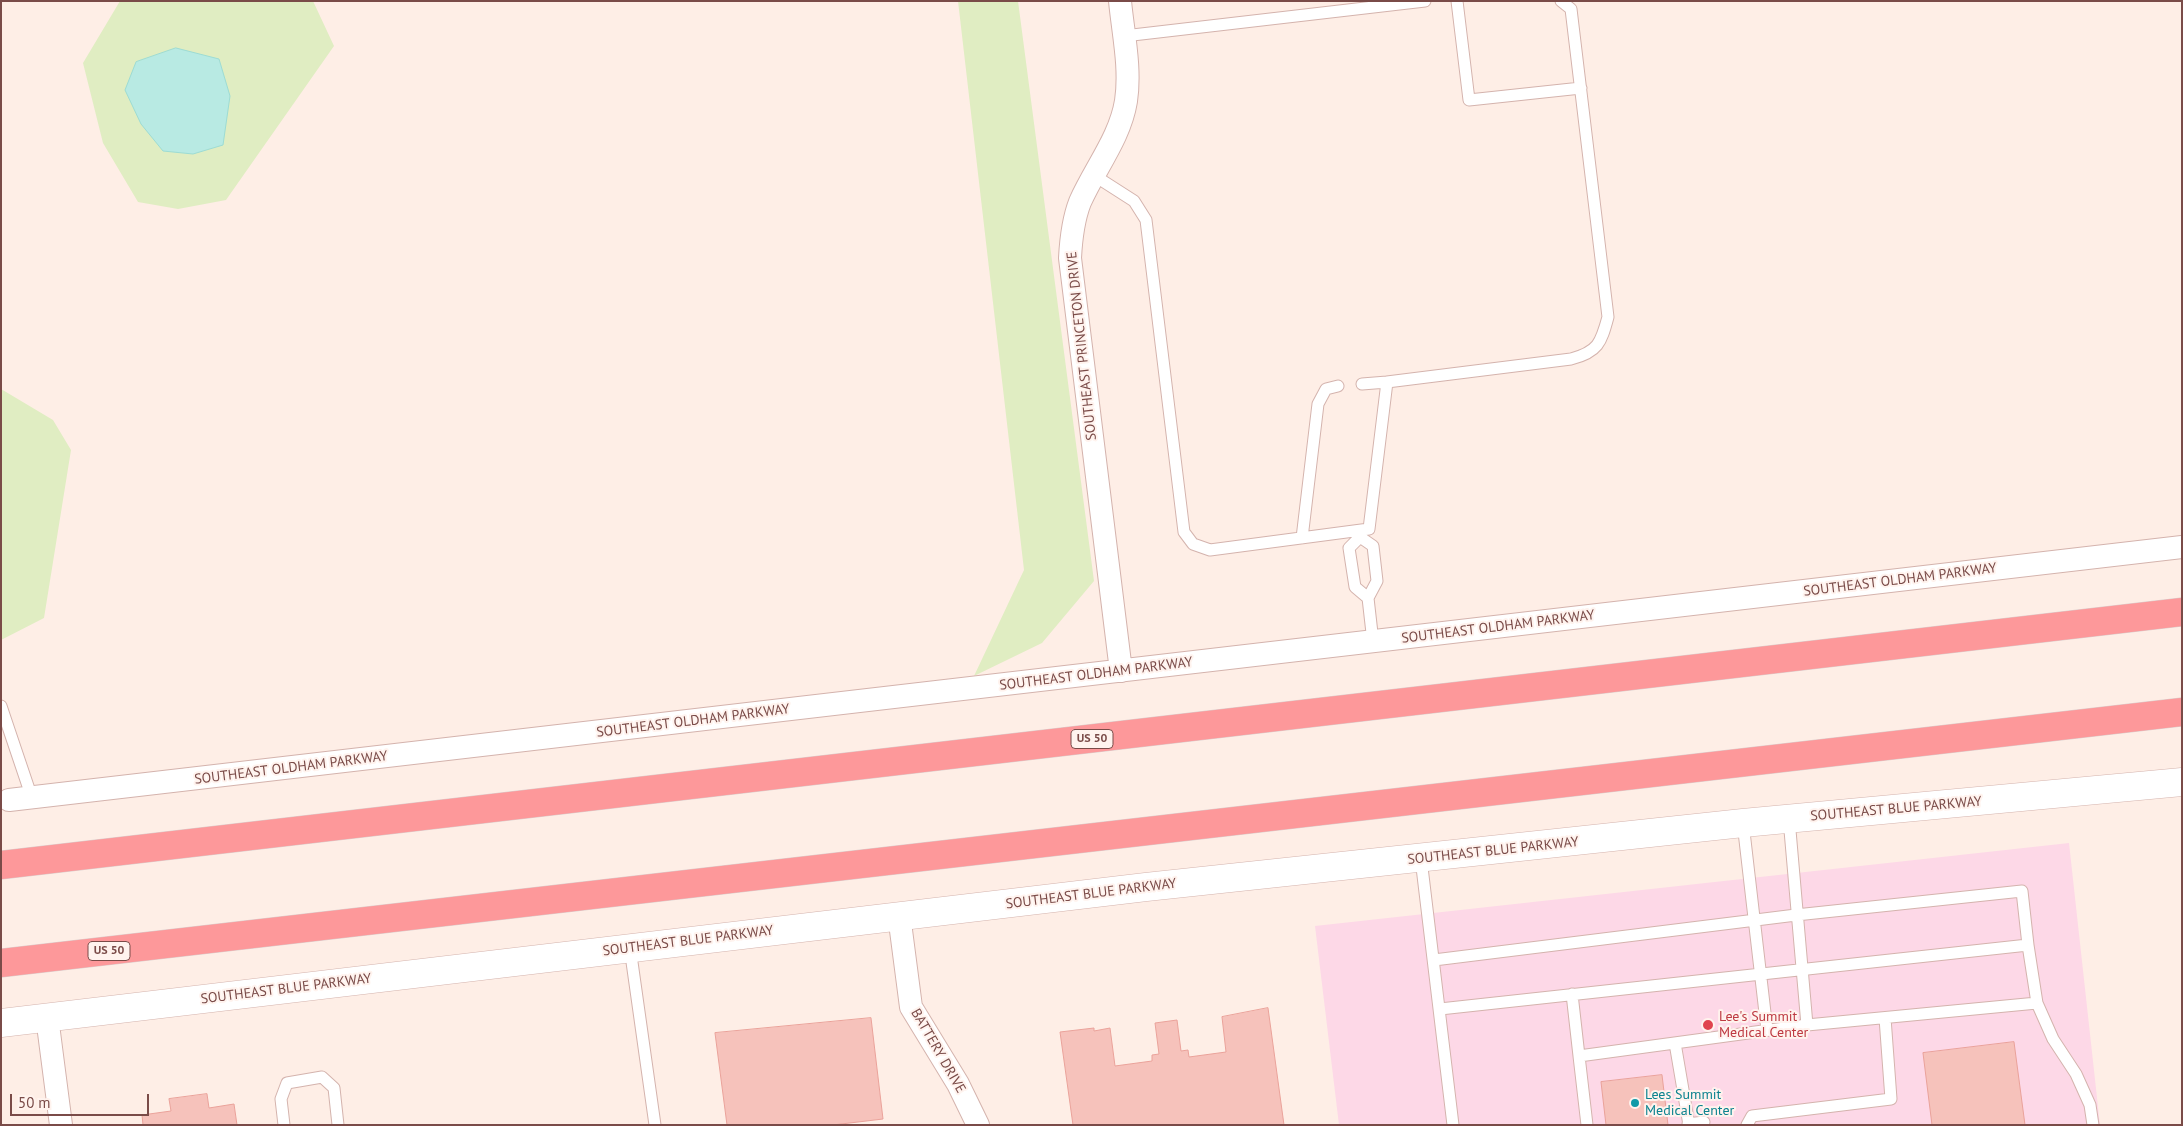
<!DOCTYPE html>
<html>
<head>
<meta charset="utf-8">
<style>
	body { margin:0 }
	#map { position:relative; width:2183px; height:1126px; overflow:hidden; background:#feeee6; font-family:"PT Sans",sans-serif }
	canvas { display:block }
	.frame { position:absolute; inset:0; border:2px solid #7a4b48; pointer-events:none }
	.scale { position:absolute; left:10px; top:1094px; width:139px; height:22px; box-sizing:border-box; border:2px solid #7a4b48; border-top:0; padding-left:6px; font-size:15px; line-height:18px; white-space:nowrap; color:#7a4b48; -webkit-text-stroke:4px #fff3ee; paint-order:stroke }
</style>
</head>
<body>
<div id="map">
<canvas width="2183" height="1126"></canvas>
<div class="frame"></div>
<div class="scale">50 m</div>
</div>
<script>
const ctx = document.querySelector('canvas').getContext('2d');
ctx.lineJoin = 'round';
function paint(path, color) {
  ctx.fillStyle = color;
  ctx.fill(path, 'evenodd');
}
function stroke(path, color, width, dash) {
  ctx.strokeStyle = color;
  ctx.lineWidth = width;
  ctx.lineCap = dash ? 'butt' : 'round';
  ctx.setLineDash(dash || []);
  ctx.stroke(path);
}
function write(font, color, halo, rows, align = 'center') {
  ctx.font = font + ' "PT Sans",sans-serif';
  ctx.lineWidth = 4;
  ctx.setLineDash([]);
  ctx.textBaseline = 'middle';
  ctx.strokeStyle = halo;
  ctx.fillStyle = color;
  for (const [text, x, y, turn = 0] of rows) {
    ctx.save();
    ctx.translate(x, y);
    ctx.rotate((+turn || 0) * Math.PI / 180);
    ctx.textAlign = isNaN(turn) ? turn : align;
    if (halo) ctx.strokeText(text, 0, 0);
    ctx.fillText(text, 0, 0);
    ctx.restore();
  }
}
const medical = new Path2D(`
	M2069 843 2100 1125H1339L1315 926Z`);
const green = new Path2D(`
	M120 1H313L334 46 226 200 178 209 138 202 103 143 83 63Z
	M958 1H1018L1094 581 1042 643 974 676 1024 570Z
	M1 389 53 420 71 450 44 618 1 640Z`);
const water = new Path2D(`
	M176 48 219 59 230 96 223 145 193 154 163 151 141 124 125 90 136 62Z`);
const building = new Path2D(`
	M1268 1008 1284 1125H1073L1060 1032 1094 1028V1031L1110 1028 1115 1066 1152 1061V1055L1159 1054 1155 1023 1177 1020 1181 1051 1188 1050 1189 1057 1226 1052 1222 1017Z
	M871 1018 883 1119 833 1125H727L715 1033Z
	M2014 1042 2025 1125H1932L1923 1053Z
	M1662 1075 1668 1125H1606L1601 1082Z
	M207 1094 209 1108 234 1104 237 1125H143L142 1115 171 1111 169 1099Z`);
const service = new Path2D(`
	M1457 1 1469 100 1581 88
	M1124 36 1425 1
	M1095 176 1134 201 1146 220 1184 532 1193 544 1210 550 1369 529 1387 382 1571 359C1598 352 1601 343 1608 317L1571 9 1561 1
	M1362 384 1387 382
	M1359 531 1360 537 1349 548 1355 587 1368 598 1377 581 1373 546 1360 537
	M1302 538 1318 404 1326 389 1338 386
	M1368 598 1373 642
	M1 706 32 798
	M1789 819 1807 1025
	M1743 823 1767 1030
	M1421 859 1453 1125
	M630 948 655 1125
	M1434 960 1796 915 2022 891 2028 945
	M1572 994 1579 1056 1807 1025 2037 1003
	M1440 1009 2028 945 2037 1003 2053 1039 2076 1074 2090 1105 2093 1125
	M1675 1043 1689 1125
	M1579 1056 1587 1125
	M1688 1124 1704 1122
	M284 1125 281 1099 287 1083 322 1077 334 1088 338 1125
	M1747 1125 1752 1116 1891 1099 1885 1018`);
const minor = new Path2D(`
	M1120 1C1123 33 1131 68 1126 101 1120 138 1095 168 1080 202 1073 220 1071 239 1070 258L1121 671
	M9 800 2182 547
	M899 915 911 1007 958 1084 978 1125
	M47 1017 61 1125`);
const tertiary = new Path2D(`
	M1 1023 1146 887 1743 823 2182 782`);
const motorway = new Path2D(`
	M1 865 2182 612
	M1 963 2182 712`);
const markers = [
	[1708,1025,6,"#e0444e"],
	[1635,1103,5,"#0f9aa8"]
];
const shields = [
	[1092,739,42],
	[109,951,42]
];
const shieldNames = [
	["US 50",1092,739],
	["US 50",109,951]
];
const streetNames = [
	["SOUTHEAST PRINCETON DRIVE",1082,346,-96],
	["SOUTHEAST OLDHAM PARKWAY",1900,580,-7],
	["SOUTHEAST OLDHAM PARKWAY",1498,627,-7],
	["SOUTHEAST OLDHAM PARKWAY",1096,674,-7],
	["SOUTHEAST OLDHAM PARKWAY",693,721,-7],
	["SOUTHEAST OLDHAM PARKWAY",291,768,-7],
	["SOUTHEAST BLUE PARKWAY",1896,809,-5],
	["SOUTHEAST BLUE PARKWAY",1493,851,-6],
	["SOUTHEAST BLUE PARKWAY",1091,894,-7],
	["SOUTHEAST BLUE PARKWAY",688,941,-7],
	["SOUTHEAST BLUE PARKWAY",286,989,-7],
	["BATTERY DRIVE",938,1051,60]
];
const healthNames = [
	["Lee's Summit",1719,1017],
	["Medical Center",1719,1033]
];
const cultureNames = [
	["Lees Summit",1645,1095],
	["Medical Center",1645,1111]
];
paint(medical, '#fdd8e7');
paint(green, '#e0edc2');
paint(water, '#b8eae3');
stroke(water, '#9ddcd4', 1);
paint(building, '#f6c2bb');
stroke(building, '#eaa29a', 1);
stroke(service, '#d4b3ad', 13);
stroke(minor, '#d4b3ad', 24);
stroke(tertiary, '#d4b3ad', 29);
stroke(motorway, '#dacdcc', 29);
stroke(service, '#fff', 11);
stroke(minor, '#fff', 22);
stroke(tertiary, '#fff', 28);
stroke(motorway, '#fd989a', 28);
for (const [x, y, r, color] of markers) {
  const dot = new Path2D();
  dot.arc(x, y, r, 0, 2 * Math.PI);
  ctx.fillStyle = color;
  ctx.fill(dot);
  stroke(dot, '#fff3ee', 2);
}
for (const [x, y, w] of shields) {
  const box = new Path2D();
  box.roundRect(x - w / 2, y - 9.5, w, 19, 4);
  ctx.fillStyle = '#fff3ee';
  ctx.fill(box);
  stroke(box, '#7a4b48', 1);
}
write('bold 12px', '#7a4b48', null, shieldNames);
write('14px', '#7a4b48', '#fff3ee', streetNames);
write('14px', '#be3a42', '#fff3ee', healthNames, 'left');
write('14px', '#0d838f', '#fff3ee', cultureNames, 'left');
</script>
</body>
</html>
